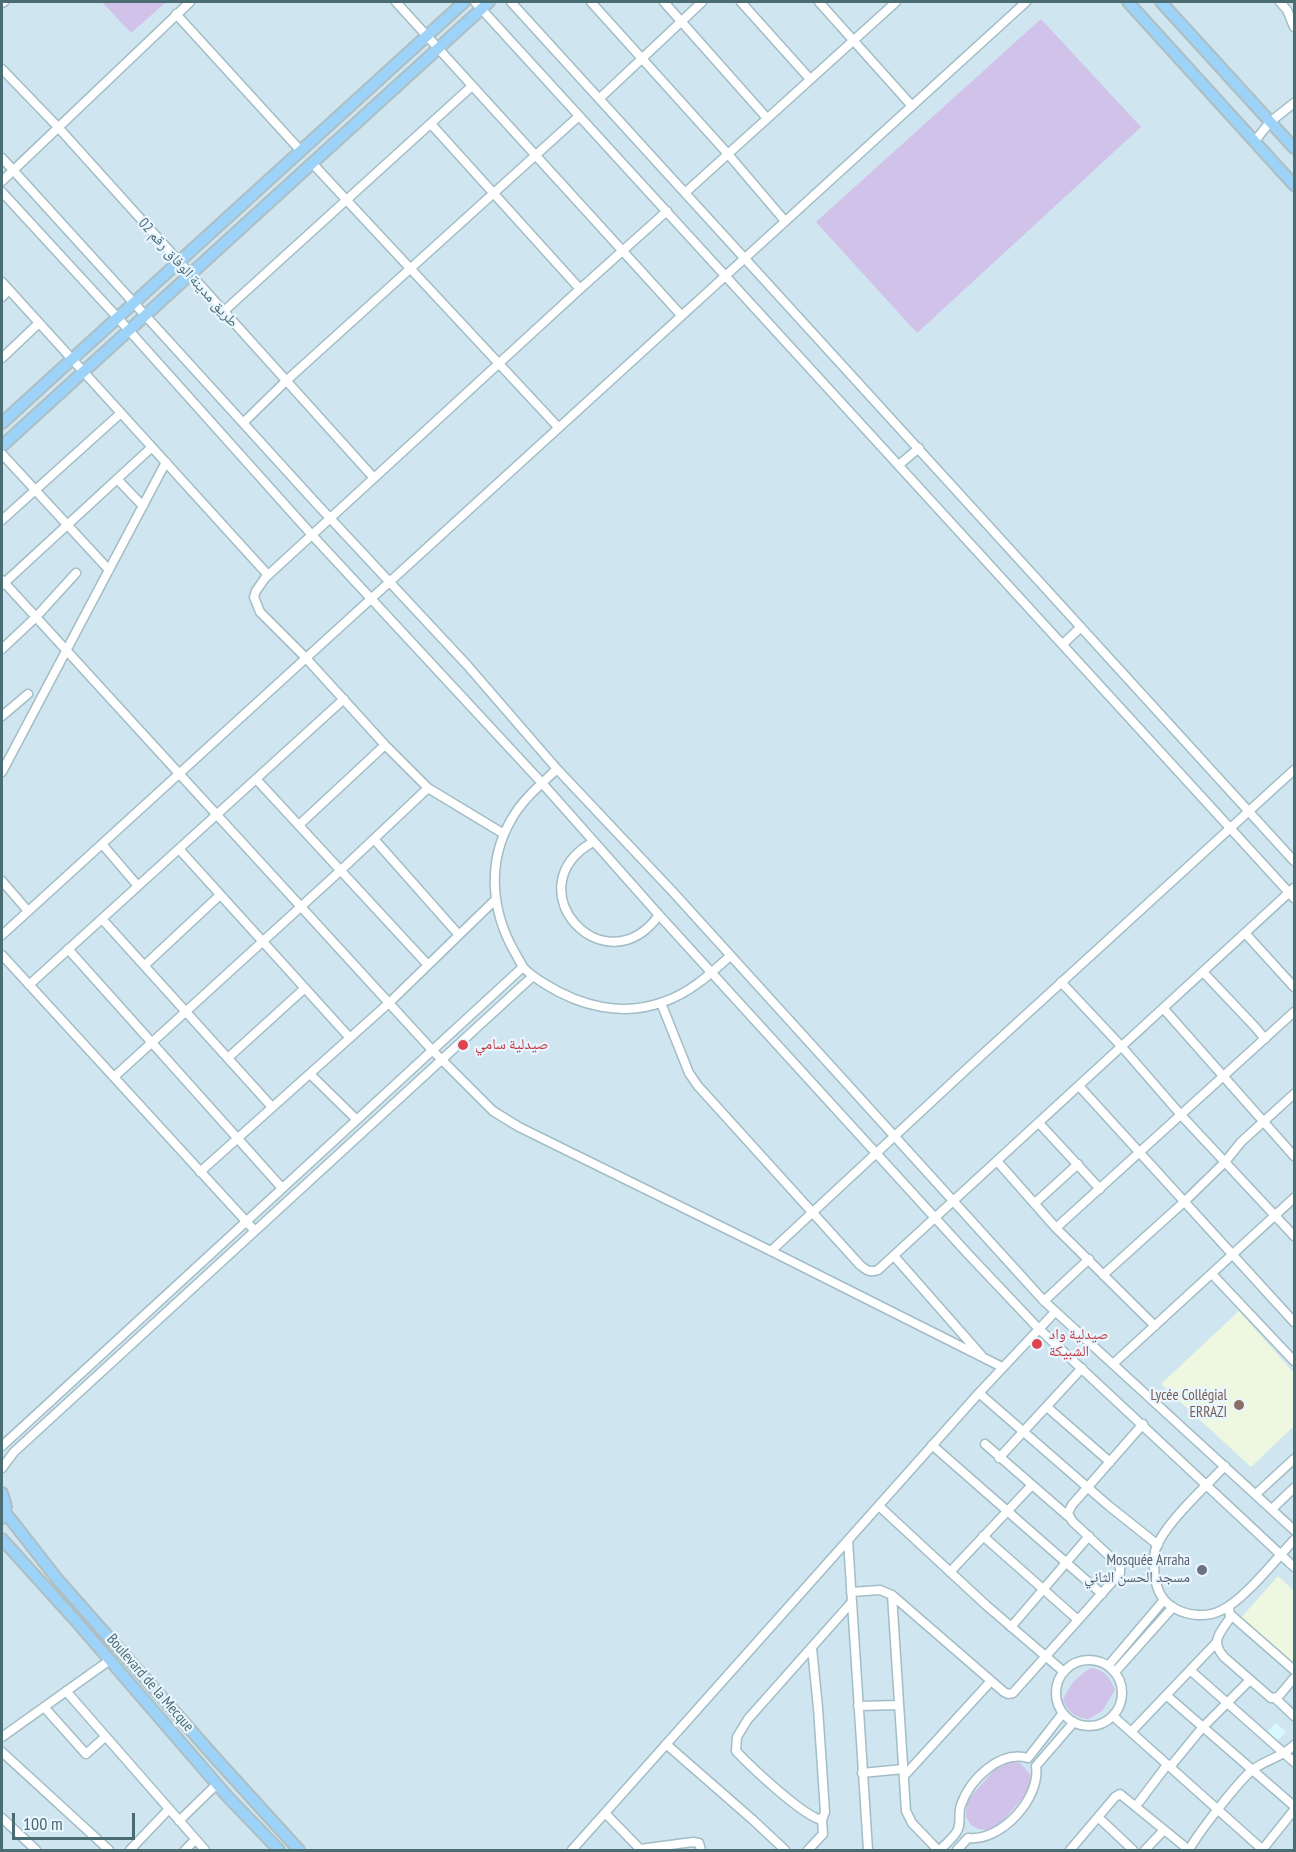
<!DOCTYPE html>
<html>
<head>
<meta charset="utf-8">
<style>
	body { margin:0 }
	#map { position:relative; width:1296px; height:1852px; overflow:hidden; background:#e3f2fc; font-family:"PT Sans Narrow",sans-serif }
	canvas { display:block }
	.frame { position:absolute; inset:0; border:3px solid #4a6d73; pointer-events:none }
	.scale { position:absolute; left:12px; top:1813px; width:123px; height:27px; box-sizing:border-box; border:3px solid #4a6d73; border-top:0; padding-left:8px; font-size:18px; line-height:21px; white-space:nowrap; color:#4a6d73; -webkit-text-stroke:4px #e9f6ff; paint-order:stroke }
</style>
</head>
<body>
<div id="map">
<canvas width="1296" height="1852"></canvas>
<div class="frame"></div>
<div class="scale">100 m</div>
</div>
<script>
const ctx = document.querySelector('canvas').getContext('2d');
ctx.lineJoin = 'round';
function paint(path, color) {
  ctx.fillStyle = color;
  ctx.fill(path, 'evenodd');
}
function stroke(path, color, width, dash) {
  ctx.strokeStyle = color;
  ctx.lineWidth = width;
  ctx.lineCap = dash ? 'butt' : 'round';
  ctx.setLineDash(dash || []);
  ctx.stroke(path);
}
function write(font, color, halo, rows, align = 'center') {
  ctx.font = font + ' "PT Sans Narrow","Noto Naskh Arabic",sans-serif';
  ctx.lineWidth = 4.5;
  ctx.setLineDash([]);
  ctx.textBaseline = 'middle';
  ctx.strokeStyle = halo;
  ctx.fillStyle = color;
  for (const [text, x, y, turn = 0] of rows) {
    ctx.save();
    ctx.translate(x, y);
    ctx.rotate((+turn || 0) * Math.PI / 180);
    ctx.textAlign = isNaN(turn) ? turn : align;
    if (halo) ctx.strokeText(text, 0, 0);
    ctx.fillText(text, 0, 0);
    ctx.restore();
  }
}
const residential = new Path2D(`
	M2 2H1294V1850H2Z`);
const commercial = new Path2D(`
	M1276 1723 1286 1732 1277 1741 1268 1731Z`);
const education = new Path2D(`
	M1239 1311 1294 1373V1426L1251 1467 1161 1384Z
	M1278 1576 1294 1591V1667L1239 1620Z`);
const green = new Path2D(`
	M102 2H166L131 33Z
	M1041 19 1141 127 917 333 816 222Z
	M1091 1668C1105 1670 1110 1678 1115 1690L1102 1711 1089 1719C1076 1718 1069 1713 1063 1701 1069 1685 1076 1677 1091 1668Z
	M1012 1761 1020 1763 1030 1774 1031 1782 1028 1792 999 1825 989 1830 978 1829 971 1825 966 1817 967 1801 996 1768Z`);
const minor = new Path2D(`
	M396 2 681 315
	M475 2 1294 898
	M511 2 1294 861
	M591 2 728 154 785 221
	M664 2 766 117
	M741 2 810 79
	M819 2 912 106
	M1280 2 1287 10 1294 27
	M2 3 4 2
	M176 14 300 150
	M2 69 57 126 373 477
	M600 98 702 2
	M431 124 580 289
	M1254 142 1270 122 1294 103
	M2 158 315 502 467 665 557 769 673 892 1044 1301 1294 1530
	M312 163 558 427
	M2 181 190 2
	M2 192 117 317 312 535 542 783 659 915 968 1254 1038 1328 1294 1567
	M686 192 896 2
	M2 282 268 575
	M2 297 9 290
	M223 312 472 86
	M2 358 39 323
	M243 423 286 381 579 116
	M2 454 109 570
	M900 464 919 448
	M117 479 143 506
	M2 520 121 413
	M2 580 432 1050 493 1111 519 1127 771 1251 1002 1367
	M2 585 152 447
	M1063 644 1081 627
	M2 649 36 617 76 573
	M2 716 28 694
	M557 769C540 785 522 800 511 820 487 862 491 910 514 951 517 956 520 962 523 967 529 974 537 979 545 984 580 1006 622 1017 663 1002 690 993 709 975 730 956
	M2 772 166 462
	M256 779 428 965
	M299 825 385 745
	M504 834 428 788 385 745 305 657 260 612 254 597 256 591 265 578 580 289 667 211
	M374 839 459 935
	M593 842C512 888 605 990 659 915
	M102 844 138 886
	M179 849 350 1038
	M2 881 28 911
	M102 919 272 1107
	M1245 933 1294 987
	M2 935 1026 2
	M68 949 282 1188
	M2 955 255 1231
	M145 965 220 895
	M1203 972 1256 1028 1265 1039
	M1061 982 1122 1047 1181 1115 1294 1236
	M29 985 344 699
	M661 1003 689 1073 698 1086 860 1265C866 1270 870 1273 878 1270L1294 888
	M1163 1008 1294 1156
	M229 1057 305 988
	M310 1074 356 1119
	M114 1077 340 871 428 788
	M1079 1086 1294 1322
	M1039 1123 1100 1189
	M997 1161 1056 1228 1155 1326
	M200 1172 390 1002 495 900
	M1035 1203 1078 1164
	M1056 1228 1294 1012
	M771 1251 971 1065 1294 770
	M894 1256 981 1355
	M1212 1274 1294 1361
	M1103 1275 1184 1202 1225 1162 1241 1142 1294 1094
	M1044 1301 1089 1259
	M1113 1364 1294 1198
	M979 1393 1109 1506 1158 1545
	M1047 1407 1110 1462
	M985 1444 1069 1517
	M932 1445 1102 1594
	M2 1446 523 967
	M999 1458 1082 1368
	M1225 1466C1206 1486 1162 1526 1155 1551 1153 1560 1154 1569 1155 1578 1157 1590 1163 1602 1174 1608 1188 1616 1207 1618 1222 1610 1244 1600 1276 1559 1294 1540
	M2 1468 14 1452 533 976
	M1256 1494 1294 1459
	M879 1506 987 1606 1064 1672
	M1272 1509 1294 1488
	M983 1536 1078 1620
	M848 1540 868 1850
	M950 1572 1032 1485
	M851 1592 880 1590 892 1595 906 1811 912 1823 938 1850
	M892 1595 1004 1692 1008 1694 1013 1693 1120 1573V1566L1072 1521 1068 1513 1072 1505 1143 1424
	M1229 1606 1230 1618C1220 1633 1210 1641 1224 1657L1271 1698 1278 1697 1294 1678
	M1231 1615 1294 1670
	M1011 1627 1089 1536
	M1056 1693a33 33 0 1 1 66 0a33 33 0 1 1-66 0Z
	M1108 1666 1164 1600
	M1190 1670 1294 1762
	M1115 1672 1173 1607
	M66 1691 205 1850
	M1166 1695 1294 1806
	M1275 1698 1294 1716
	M858 1706 899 1705
	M44 1707 86 1754 105 1737
	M1113 1716 1263 1850
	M1131 1732 1216 1643
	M2 1737 110 1660
	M666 1744 753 1820 785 1850
	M2 1752 109 1850
	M1170 1767 1202 1728 1250 1680
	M862 1773 903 1769
	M904 1776 991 1681
	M1136 1806 1167 1765
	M605 1813 641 1850
	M1098 1817 1133 1850
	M2 1818 36 1850
	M822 1820C804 1817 751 1767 736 1751L737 1737 748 1719 851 1603
	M179 1821 217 1784
	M640 1849 693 1842 699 1843 701 1850
	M130 1850 169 1809
	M185 1850 195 1840
	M572 1850 979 1393 1055 1312
	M808 1850 823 1834 822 1820 825 1812 818 1708 812 1648
	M940 1850C945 1844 956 1836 958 1829 961 1822 958 1813 961 1805 970 1779 1000 1750 1028 1758L1063 1713
	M957 1850 968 1838C1001 1842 1041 1798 1036 1766L1074 1722
	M1070 1850 1115 1797 1120 1794 1189 1850
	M1145 1850 1164 1830
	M1189 1850C1198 1833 1235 1786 1250 1772 1263 1760 1282 1758 1294 1745
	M1262 1850 1294 1810`);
const major = new Path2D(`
	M1128 2 1294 185
	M1161 2 1294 148
	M2 423 464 2
	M2 446 489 2
	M2 1493 6 1506 2 1518
	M5 1512 58 1580 218 1761 299 1850
	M2 1539 76 1621 227 1796 279 1850`);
const markers = [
	[463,1045,6,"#e0444e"],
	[1037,1344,6,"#e0444e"],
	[1239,1405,6,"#8d6e63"],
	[1202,1570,6,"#6b7280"]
];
const streetNames = [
	["طريق مدينة الوفاق رقم 02",188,273,48],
	["Boulevard de la Mecque",150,1683,49]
];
const healthNames = [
	["صيدلية سامي",475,1045],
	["صيدلية واد",1049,1335],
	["الشبيكة",1049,1352]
];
const educationNames = [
	["Lycée Collégial",1227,1396],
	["ERRAZI",1227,1413]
];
const worshipNames = [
	["Mosquée Arraha",1190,1561],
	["مسجد الحسن الثاني",1190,1578]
];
paint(residential, '#cfe5f0');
paint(commercial, '#d7f8fc');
paint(education, '#eef8e0');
paint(green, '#d1c2e9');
stroke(minor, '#a2bdc5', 11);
stroke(major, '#afbfc1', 14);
stroke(minor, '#fff', 8);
stroke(major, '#9dd2f9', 10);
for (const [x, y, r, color] of markers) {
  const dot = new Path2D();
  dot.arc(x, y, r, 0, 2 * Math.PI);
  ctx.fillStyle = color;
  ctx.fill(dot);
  stroke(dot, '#e9f6ff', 2);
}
write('15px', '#4a6d73', '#e9f6ff', streetNames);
write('15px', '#be3a42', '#e9f6ff', healthNames, 'left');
write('15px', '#785e54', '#e9f6ff', educationNames, 'right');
write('15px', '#5b616d', '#e9f6ff', worshipNames, 'right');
</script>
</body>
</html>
